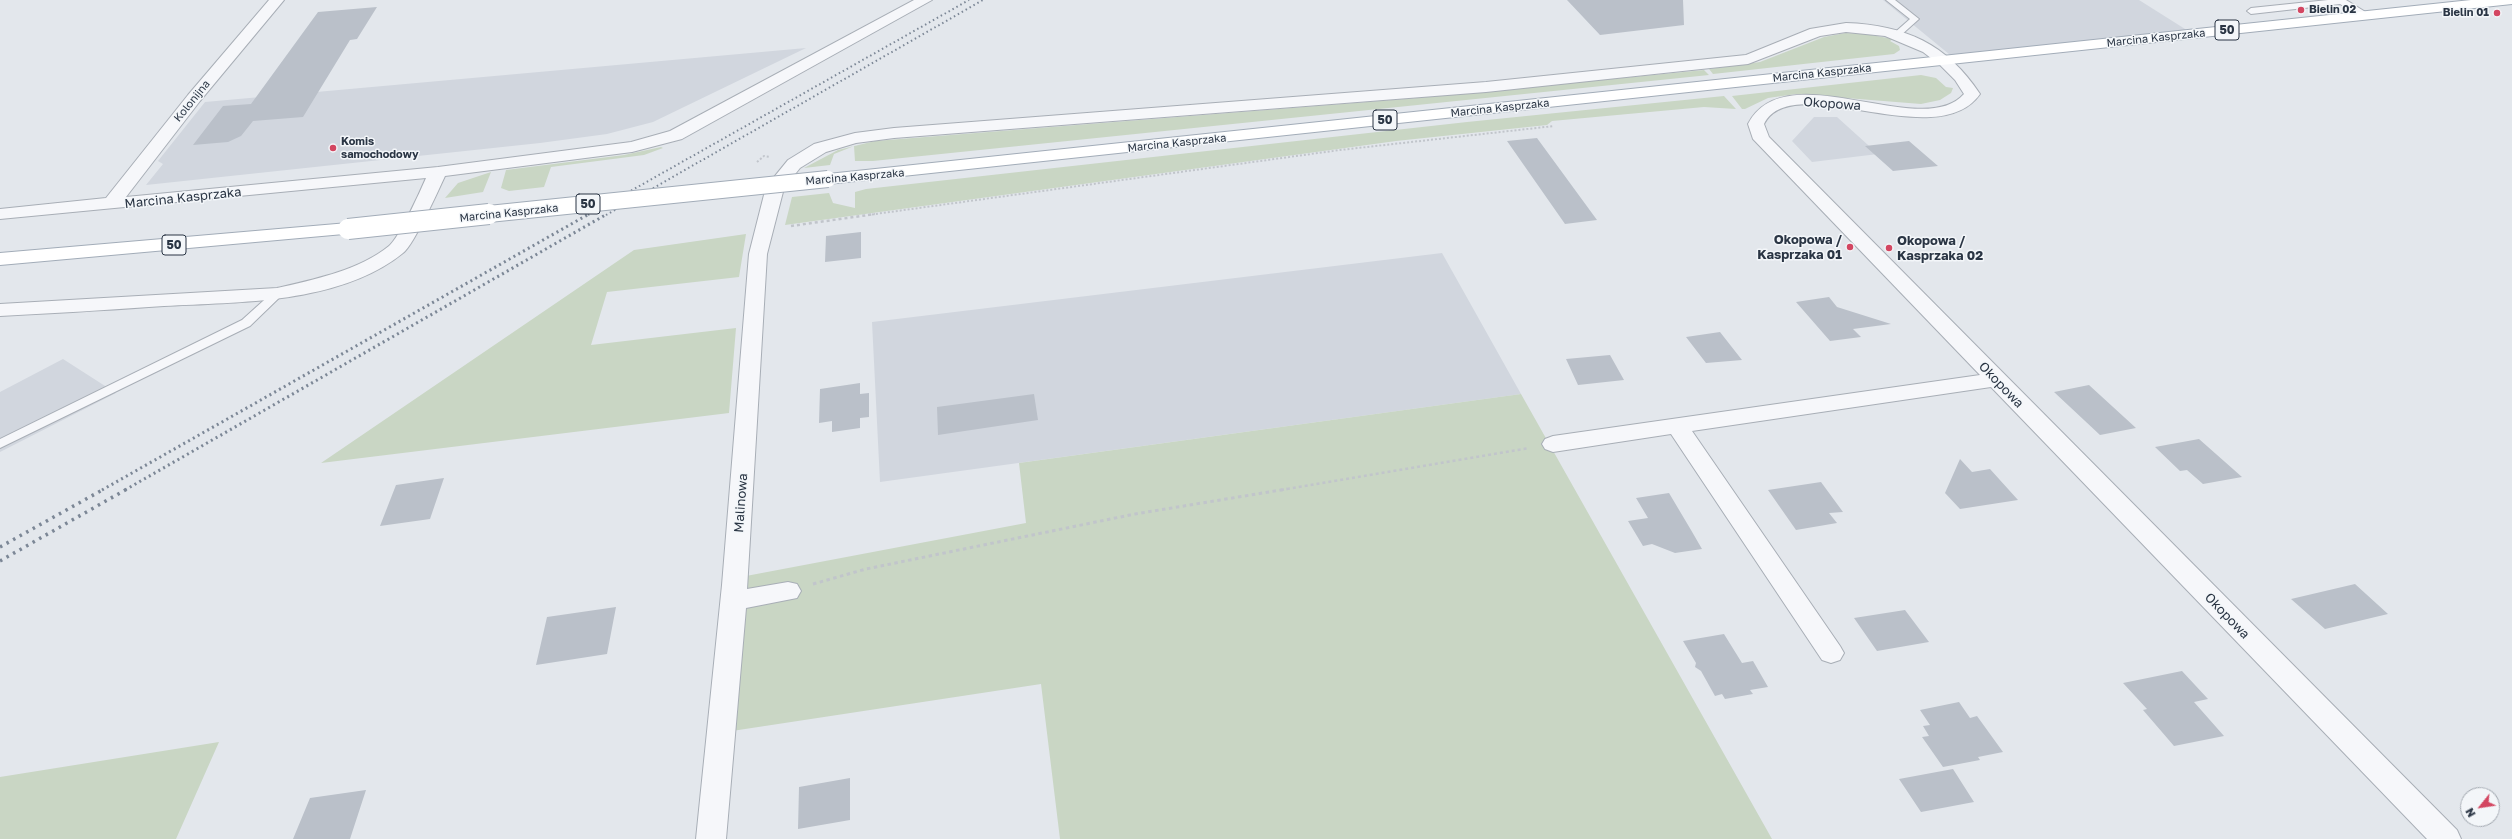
<!DOCTYPE html>
<html>
<head>
<meta charset="utf-8">
<style>
	body { margin:0 }
	#map { position:relative; width:2512px; height:839px; overflow:hidden; background:#e3e7ec; font-family:"Golos Text",sans-serif }
	canvas { display:block }
	.north { position:absolute; left:2460px; top:787px; width:40px; height:40px; box-sizing:border-box; background:#f3f6f9; border:1px solid #a3a9b1; border-radius:50%; rotate:240deg; font-size:11px; font-weight:700; line-height:16px; text-align:center; color:#2a3544 }
	.north::after { content:''; display:block; margin:auto; width:14px; height:18px; background:#d34661; clip-path:polygon(50% 0,100% 100%,50% 72%,0 100%) }
</style>
</head>
<body>
<div id="map">
<canvas width="2512" height="839"></canvas>
<div class="north">N</div>
</div>
<script>
const ctx = document.querySelector('canvas').getContext('2d');
ctx.lineJoin = 'round';
function paint(path, color) {
  ctx.fillStyle = color;
  ctx.fill(path, 'evenodd');
}
function stroke(path, color, width, dash) {
  ctx.strokeStyle = color;
  ctx.lineWidth = width;
  ctx.lineCap = dash ? 'butt' : 'round';
  ctx.setLineDash(dash || []);
  ctx.stroke(path);
}
function write(font, color, halo, rows, align = 'center') {
  ctx.font = font + ' "Golos Text",sans-serif';
  ctx.lineWidth = 3;
  ctx.setLineDash([]);
  ctx.textBaseline = 'middle';
  ctx.strokeStyle = halo;
  ctx.fillStyle = color;
  for (const [text, x, y, turn = 0] of rows) {
    ctx.save();
    ctx.translate(x, y);
    ctx.rotate((+turn || 0) * Math.PI / 180);
    ctx.textAlign = isNaN(turn) ? turn : align;
    if (halo) ctx.strokeText(text, 0, 0);
    ctx.fillText(text, 0, 0);
    ctx.restore();
  }
}
const built = new Path2D(`
	M1883 0H2139L2193 34 1955 59Z
	M806 48 653 122 607 134 540 143 146 185 163 164 158 161 205 102Z
	M1814 117H1837L1878 154 1812 162 1792 141Z
	M1442 253 1521 394 880 482 872 322Z
	M63 359 116 393 0 452V392Z`);
const green = new Path2D(`
	M1845 33 1866 34 1893 39 1890 41 1899 46 1900 50 1894 54 1713 74 1709 69 1760 62 1824 37Z
	M1704 70 1709 75 873 161H855L854 146 834 154 830 165 804 168 838 150 875 141 1417 98Z
	M1921 75 1936 78 1946 87 1953 88 1951 93 1940 100 1921 104 1796 94 1768 98 1745 109H1742L1732 96Z
	M1724 96 1736 109 1704 107 1552 121 1547 125 1396 141 785 225 792 197 829 193 833 203 855 208V192L866 189 1467 122Z
	M661 147 663 148 644 155 551 167 544 187 509 191 501 188 506 170 624 155Z
	M491 172 483 192 445 198 458 183Z
	M746 234 739 277 607 292 591 345 736 328 729 413 321 463 634 250Z
	M1521 394 1772 839H1060L1041 684 732 731 746 576 1026 523 1019 463Z
	M219 742 176 839H0V777Z`);
const building = new Path2D(`
	M1567 0H1683L1684 25 1600 35Z
	M377 7 357 39 350 40 303 117 253 121 241 136 228 142 193 145 223 106 251 104 318 12Z
	M1537 138 1597 220 1565 224 1507 141Z
	M1909 141 1938 166 1893 171 1865 146Z
	M861 232V258L825 262 826 236Z
	M1829 297 1837 307 1891 324 1853 329 1861 337 1830 341 1796 302Z
	M1720 332 1742 360 1706 363 1686 337Z
	M1610 355 1624 380 1578 385 1566 359Z
	M860 383V394L869 393V417L860 418V428L832 432V421L819 423 820 389Z
	M2089 385 2136 428 2100 435 2054 392Z
	M1034 394 1038 420 938 435 937 407Z
	M2199 439 2242 477 2203 484 2187 470 2180 471 2155 447Z
	M1960 459 1972 472 1990 469 2018 500 1960 509 1945 493Z
	M444 478 430 519 380 526 396 485Z
	M1821 482 1843 512 1829 513 1837 523 1796 530 1768 490Z
	M1669 493 1691 530 1702 549 1675 553 1652 544 1643 546 1628 521 1648 518 1636 498Z
	M2355 584 2388 614 2325 629 2291 599Z
	M616 607 607 654 536 665 547 617Z
	M1905 610 1929 642 1877 651 1854 618Z
	M1724 634 1742 663 1753 661 1768 687 1750 690 1753 694 1725 699 1722 694 1715 696 1701 671 1695 667 1696 663 1683 641Z
	M2182 671 2208 699 2194 702 2224 736 2174 746 2143 710 2147 709 2123 683Z
	M1959 702 1970 718 1977 716 2003 752 1978 757 1980 760 1943 767 1922 737 1929 736 1923 726 1930 725 1920 710Z
	M1953 769 1974 802 1921 812 1899 779Z
	M850 778V820L798 829 799 787Z
	M366 790 350 839H293L310 798Z`);
const pathFar2 = new Path2D(`
	M757 162 764 156 770 157
	M868 215 1340 150 1554 126`);
const pathFar1 = new Path2D(`
	M791 226 875 214
	M1281 490 1529 448`);
const path = new Path2D(`
	M813 584 866 569 1135 514 1287 489`);
const service = new Path2D(`
	M1886 0H1895L1919 19 1900 36 1893 34 1910 19Z
	M2328 0H2346L2372 16 2365 18 2340 4 2251 14 2247 11 2251 8Z
	M277 291 283 294 281 296 250 326 0 448V439L242 320 273 292Z`);
const minor = new Path2D(`
	M269 0H284L200 101 126 197 438 167 631 142 670 131 914 0H932L682 139 632 152 445 176C438 191 414 245 403 253 340 304 239 302 164 306 109 310 55 313 0 316V304L277 288C313 280 360 270 389 246 399 238 420 192 426 178L0 219V209L106 198 188 95Z
	M1846 23C1905 25 1947 44 1980 94 1937 156 1792 68 1764 124L1769 137 2457 830 2461 839H2427L1991 387 1692 431 1840 646 1844 653 1840 660 1831 663 1822 660 1671 434 1553 452 1545 449 1542 444 1545 439 1553 436 1980 375 1753 139 1748 124C1785 52 1922 142 1964 94L1955 80 1940 65 1923 52 1885 36 1846 32 1820 36 1748 64 1486 92 894 138 856 143 826 152 800 168 784 188 767 254 747 589 788 582 797 584 801 591 797 598 746 608 726 839H696L722 585 749 254 766 187 788 160 814 144 855 133 894 128 1486 82 1746 55 1810 29Z`);
const primary = new Path2D(`
	M2471 0H2512V4L828 184 822 183 819 179 822 175 828 174Z
	M348 223 355 225 357 229 355 233 0 265V253Z`);
const railFar2 = new Path2D(`
	M588 215 969 0
	M606 215 983 0`);
const railFar1 = new Path2D(`
	M102 490 589 214
	M125 490 607 214`);
const rail = new Path2D(`
	M0 547 104 489
	M0 561 127 489`);
const primaryBridgeFar1 = new Path2D(`
	M479 215 828 179`);
const primaryBridge = new Path2D(`
	M348 229 489 214`);
const markers = [
	[2301,10,4,"#d34661"],
	[2497,13,4,"#d34661"],
	[333,148,4,"#d34661"],
	[1850,247,4,"#d34661"],
	[1889,248,4,"#d34661"]
];
const farPoinames = [
	["Bielin 02",2309,10],
	["Bielin 01",2489,13,"right"],
	["Komis",341,142],
	["samochodowy",341,155]
];
const farStreetnames = [
	["Marcina Kasprzaka",2156,38,-6],
	["Marcina Kasprzaka",1822,73,-6],
	["Kolonijna",192,101,-51],
	["Marcina Kasprzaka",1500,108,-6],
	["Marcina Kasprzaka",1177,143,-6],
	["Marcina Kasprzaka",855,177,-5],
	["Marcina Kasprzaka",509,213,-6]
];
const shields = [
	[2227,30,24],
	[1385,120,24],
	[588,204,24],
	[174,245,24]
];
const shieldNames = [
	["50",2227,30],
	["50",1385,120],
	["50",588,204],
	["50",174,245]
];
const streetNames = [
	["Okopowa",1832,104,4],
	["Marcina Kasprzaka",183,198,-6],
	["Okopowa",2001,385,46],
	["Malinowa",741,503,-86],
	["Okopowa",2227,616,46]
];
const poiNames = [
	["Okopowa /",1842,240],
	["Kasprzaka 01",1842,255],
	["Okopowa /",1897,241,"left"],
	["Kasprzaka 02",1897,256,"left"]
];
paint(built, '#d1d6de');
paint(green, '#c9d6c4');
paint(building, '#bac0c9');
stroke(service, '#a8aeb6', 2);
stroke(minor, '#a8aeb6', 2);
stroke(primary, '#a2acb8', 2);
stroke(pathFar2, '#c1c5cb', 2, [2, 2]);
stroke(pathFar1, '#c1c5cb', 2.5, [3, 3]);
stroke(path, '#c1c5cb', 3, [3.5, 3.5]);
paint(service, '#f6f7fa');
paint(minor, '#f6f7fa');
paint(primary, '#fff');
stroke(railFar2, '#7c8796', 2, [1.5, 3]);
stroke(railFar1, '#7c8796', 3, [2, 3.5]);
stroke(rail, '#7c8796', 3.5, [2.5, 5]);
stroke(primaryBridgeFar1, '#a2acb8', 18, []);
stroke(primaryBridge, '#a2acb8', 22, []);
stroke(primaryBridgeFar1, '#fff', 16);
stroke(primaryBridge, '#fff', 20);
for (const [x, y, r, color] of markers) {
  const dot = new Path2D();
  dot.arc(x, y, r, 0, 2 * Math.PI);
  ctx.fillStyle = color;
  ctx.fill(dot);
  stroke(dot, '#f3f6f9', 1.5);
}
write('bold 11px', '#2a3544', '#f3f6f9', farPoinames, 'left');
write('11px', '#2a3544', '#f3f6f9', farStreetnames);
for (const [x, y, w] of shields) {
  const box = new Path2D();
  box.roundRect(x - w / 2, y - 10, w, 20, 3);
  ctx.fillStyle = '#f3f6f9';
  ctx.fill(box);
  stroke(box, '#2a3544', 1);
}
write('bold 12px', '#2a3544', null, shieldNames);
write('13px', '#2a3544', '#f3f6f9', streetNames);
write('bold 13px', '#2a3544', '#f3f6f9', poiNames, 'right');
</script>
</body>
</html>
